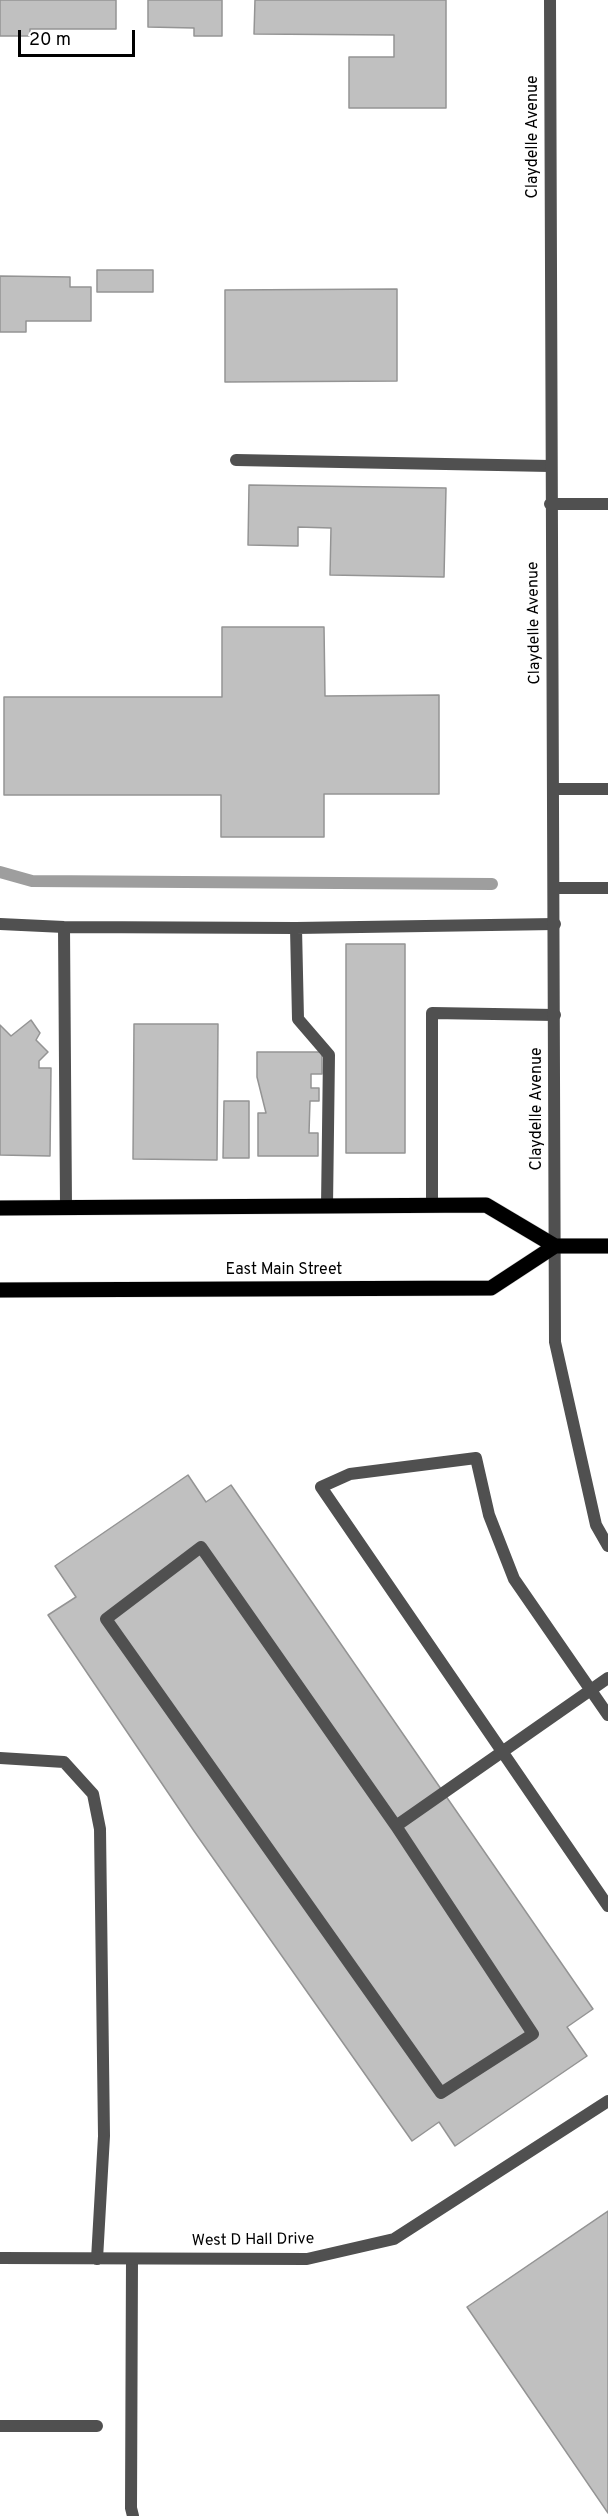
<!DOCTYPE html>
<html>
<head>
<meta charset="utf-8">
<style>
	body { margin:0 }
	#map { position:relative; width:608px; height:2516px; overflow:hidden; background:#fff; font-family:Overpass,sans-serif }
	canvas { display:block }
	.scale { position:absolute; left:18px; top:30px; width:117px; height:27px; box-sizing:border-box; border:3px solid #000; border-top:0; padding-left:8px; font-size:18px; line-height:21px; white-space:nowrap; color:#000; -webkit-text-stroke:4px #fff; paint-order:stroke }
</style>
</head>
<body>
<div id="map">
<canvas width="608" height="2516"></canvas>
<div class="scale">20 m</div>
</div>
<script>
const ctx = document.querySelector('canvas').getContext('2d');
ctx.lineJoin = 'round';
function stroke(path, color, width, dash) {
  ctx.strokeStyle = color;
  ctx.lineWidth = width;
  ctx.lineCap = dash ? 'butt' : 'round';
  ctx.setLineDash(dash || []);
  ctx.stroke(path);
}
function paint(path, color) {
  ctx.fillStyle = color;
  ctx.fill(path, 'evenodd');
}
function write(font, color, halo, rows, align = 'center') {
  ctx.font = font + ' Overpass,sans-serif';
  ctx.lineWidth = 4.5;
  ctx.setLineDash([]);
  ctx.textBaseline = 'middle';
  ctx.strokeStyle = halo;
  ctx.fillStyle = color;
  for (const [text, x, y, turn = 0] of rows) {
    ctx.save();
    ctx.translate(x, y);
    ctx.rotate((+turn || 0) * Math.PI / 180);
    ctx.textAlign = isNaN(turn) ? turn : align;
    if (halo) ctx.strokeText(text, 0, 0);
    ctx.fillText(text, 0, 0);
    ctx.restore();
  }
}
const stream = new Path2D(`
	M0 872 32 881 492 884`);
const building = new Path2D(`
	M0 0H116V29H30V36H0Z
	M148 0H222V36H194V28L148 27Z
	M255 0H446V108H349V57H394V35L254 34Z
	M97 270H153V292H97Z
	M0 276 70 277V287H91V321H26V332H0Z
	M397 289V381L225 382V290Z
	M249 485 446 488 444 577 330 575 331 528 298 527V546L248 545Z
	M222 627H324L325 696 439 695V794H324V837H221V795H4V697H222Z
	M346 944H405V1153H346Z
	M31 1020 40 1033 36 1040 48 1052 39 1061V1068H51L50 1156 0 1155V1025L11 1036Z
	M134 1024H218L217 1160 133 1159Z
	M257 1052H322V1074H311V1088H319V1101H310L309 1133H318V1156H258V1113H266L257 1077Z
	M224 1101H249V1158H223Z
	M188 1475 206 1502 231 1485 593 2009 567 2027 587 2056 455 2146 439 2122 412 2141 194 1831 48 1615 76 1597 55 1566Z
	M608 2211V2513L467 2307Z`);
const service = new Path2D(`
	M236 460 550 466
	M554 789H608
	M555 888H608
	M0 924 64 927 296 928
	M64 927 66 1207
	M432 1205V1013L555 1015
	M327 1206 329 1055 298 1019 296 928 555 924
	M201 1547 396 1826 533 2034 441 2093 106 1619Z
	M608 1715 514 1579 489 1515 476 1458 350 1474 321 1487 608 1906
	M0 1758 64 1762 93 1794 100 1829 104 2136 97 2259
	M396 1826 608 1678
	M132 2259 131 2508 133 2516
	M0 2426H97`);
const minor = new Path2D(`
	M550 0 555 1342 596 1525 608 1546
	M550 504H608
	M0 2258 307 2259 394 2239 608 2101`);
const primary = new Path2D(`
	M0 1208 486 1205 555 1246H608
	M0 1290 491 1288 555 1246`);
const streetNames = [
	["Claydelle Avenue",534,137,-90],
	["Claydelle Avenue",535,623,-91],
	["Claydelle Avenue",538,1109,-90],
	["East Main Street",284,1271],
	["West D Hall Drive",253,2241,-1]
];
stroke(stream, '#9e9e9e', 12);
paint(building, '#c0c0c0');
stroke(building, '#949494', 1.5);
stroke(primary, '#dbdbdb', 16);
stroke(service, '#505050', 12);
stroke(minor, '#505050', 12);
stroke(primary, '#000', 15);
write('16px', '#000', '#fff', streetNames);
</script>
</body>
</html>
